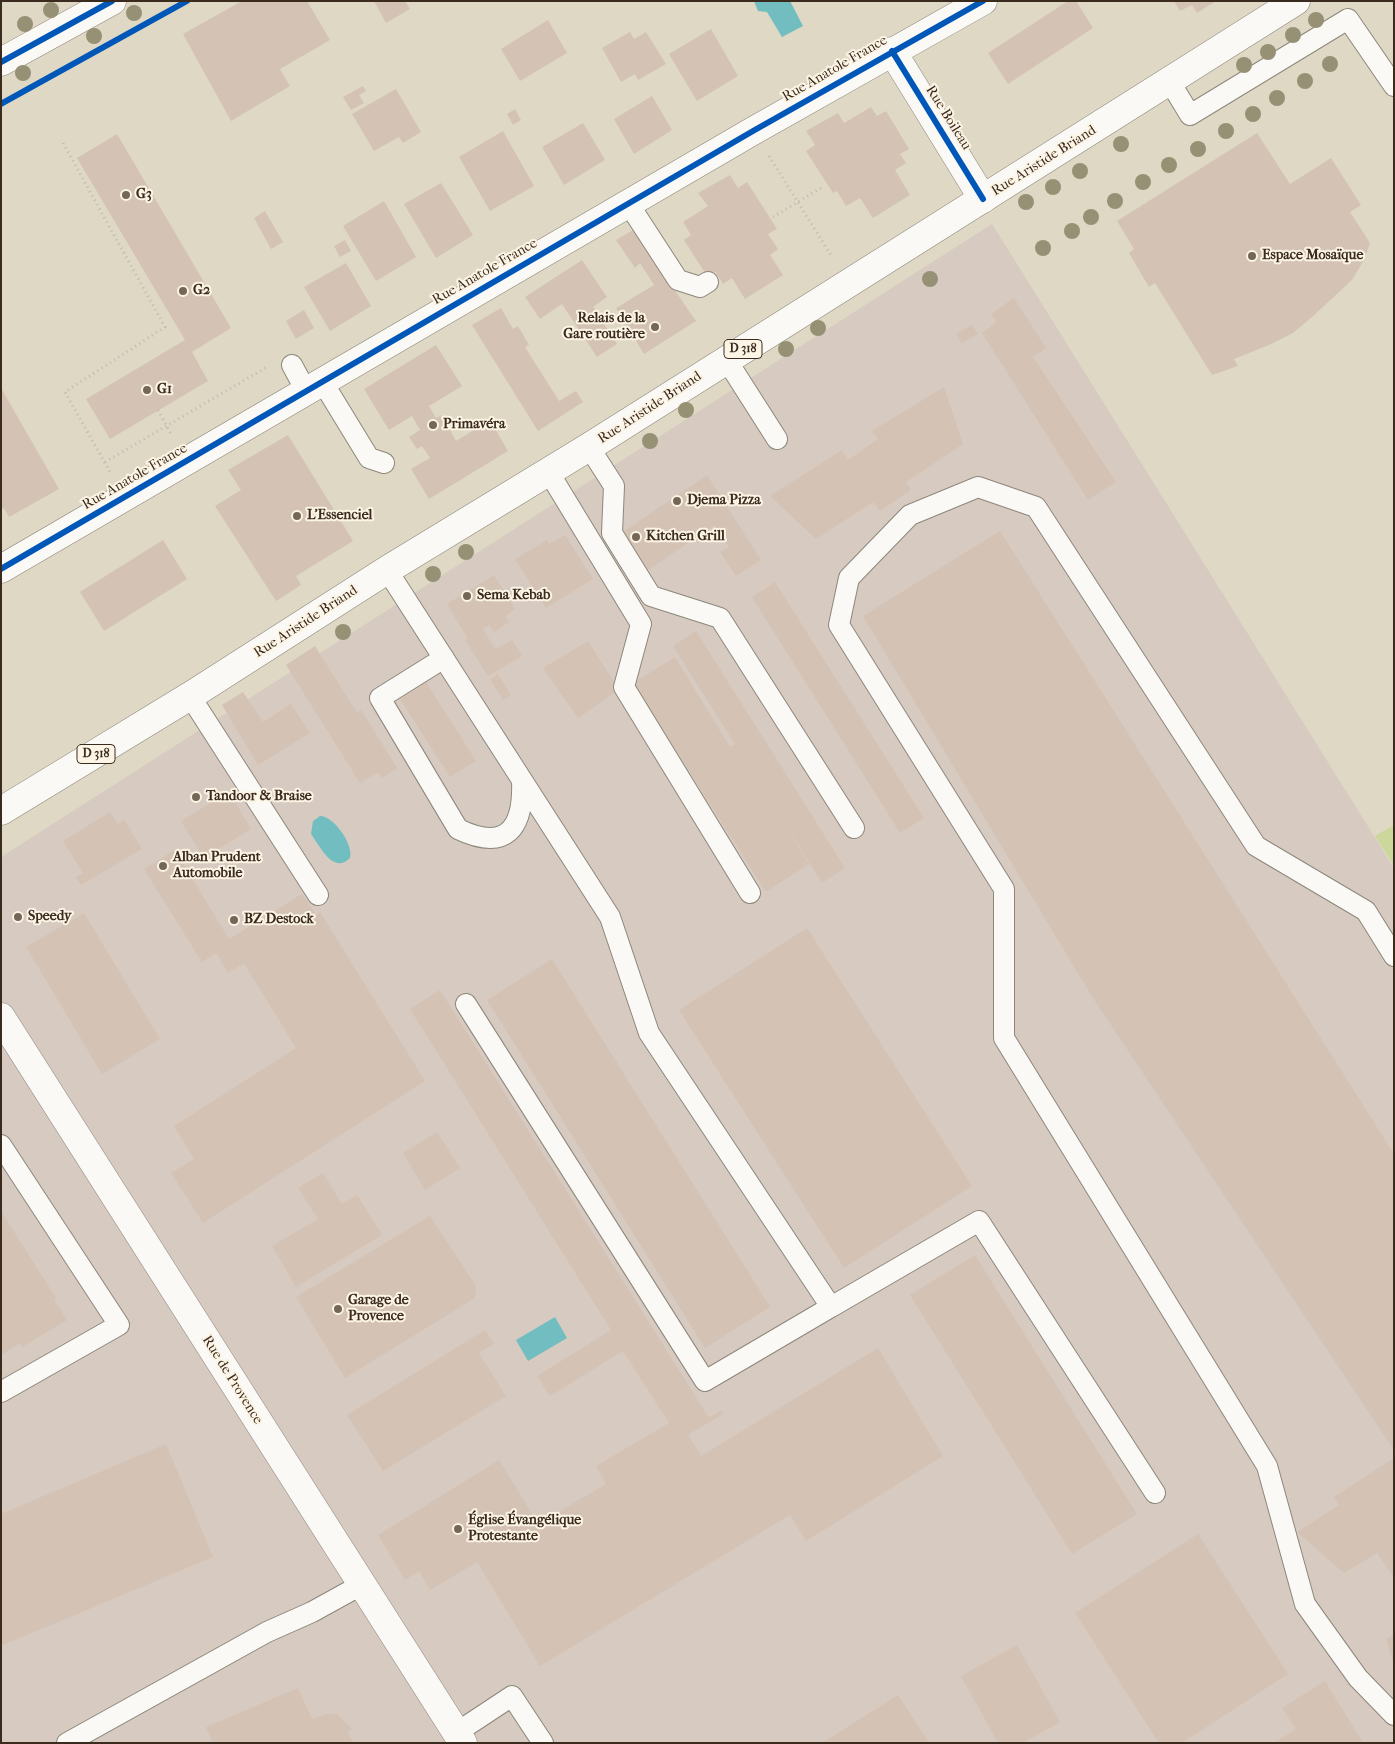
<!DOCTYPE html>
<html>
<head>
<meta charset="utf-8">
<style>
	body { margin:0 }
	#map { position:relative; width:1395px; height:1744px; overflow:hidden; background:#ded8c4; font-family:"IM FELL French Canon",serif }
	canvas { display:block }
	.frame { position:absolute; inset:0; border:2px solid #3b2a1e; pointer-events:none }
</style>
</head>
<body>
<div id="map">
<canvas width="1395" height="1744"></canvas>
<div class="frame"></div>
</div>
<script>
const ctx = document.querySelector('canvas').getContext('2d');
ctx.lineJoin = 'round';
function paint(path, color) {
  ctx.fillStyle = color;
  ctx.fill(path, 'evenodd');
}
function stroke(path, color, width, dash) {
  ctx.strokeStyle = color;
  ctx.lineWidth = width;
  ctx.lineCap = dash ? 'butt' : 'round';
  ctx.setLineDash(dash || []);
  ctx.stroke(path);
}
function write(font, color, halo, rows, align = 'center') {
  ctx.font = font + ' "IM FELL French Canon",serif';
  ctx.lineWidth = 4;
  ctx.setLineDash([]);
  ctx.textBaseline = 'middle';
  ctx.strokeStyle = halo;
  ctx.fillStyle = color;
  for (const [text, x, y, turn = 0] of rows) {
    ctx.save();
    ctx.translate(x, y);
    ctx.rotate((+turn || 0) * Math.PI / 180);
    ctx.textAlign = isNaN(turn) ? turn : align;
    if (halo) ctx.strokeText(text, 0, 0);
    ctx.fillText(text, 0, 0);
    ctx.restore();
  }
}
const industrial = new Path2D(`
	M992 224 1394 868V1743H1V857Z`);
const green = new Path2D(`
	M1394 825V866L1375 836Z`);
const water = new Path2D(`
	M754 1H790L803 26 782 37 767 12 758 11Z
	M320 816C334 816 354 845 350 858 333 875 320 846 311 834L313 821Z
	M555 1317 567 1338 528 1361 516 1340Z`);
const building = new Path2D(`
	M242 1H307L330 40 280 69 290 86 231 121 183 34Z
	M374 1H405L410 9 386 23Z
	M1068 1H1076L1093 28 1008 84 988 53Z
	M1174 1H1216L1197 13 1192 5 1180 11Z
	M548 20 567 53 520 81 501 49Z
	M711 29 738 76 697 101 669 54Z
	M630 32 634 39 646 32 666 64 638 80 635 74 621 82 602 48Z
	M363 86 366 91 359 95 364 103 351 110 343 97Z
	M396 89 421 132 403 143 399 137 374 151 352 114Z
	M652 96 672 130 634 154 614 119Z
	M871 107 877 116 886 111 909 149 900 154 906 163 895 170 910 195 873 218 860 198 846 206 837 191 833 193 806 151 815 145 806 131 838 113 844 123Z
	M515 109 521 120 513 125 507 114Z
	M583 123 605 160 564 185 542 147Z
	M503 131 534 186 490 211 459 157Z
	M1257 133 1290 184 1331 158 1361 205 1350 212 1370 243 1364 260 1352 280 1312 317 1293 333 1269 345 1234 359 1238 366 1212 375 1155 283 1149 287 1129 253 1134 249 1117 221Z
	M117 134 231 328 192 352 208 381 110 439 86 399 185 340 77 158Z
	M730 175 738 188 747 182 777 229 768 234 778 249 770 255 783 275 745 299 732 278 723 284 715 271 707 276 684 240 691 235 683 222 708 206 698 193Z
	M441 183 473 235 436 258 404 204Z
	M384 201 416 257 376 281 343 226Z
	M265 211 283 242 271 249 254 218Z
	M633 230 696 321 644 354 616 308 654 285 640 263 635 268 616 240Z
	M345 240 351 251 340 257 334 246Z
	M582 260 607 297 593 307 617 344 597 357 562 304 540 319 525 297Z
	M346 263 371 306 330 331 304 287Z
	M1014 298 1046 348 1033 357 1116 482 1088 500 982 333 997 322 991 314Z
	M501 308 513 329 518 326 529 345 525 347 559 401 576 391 583 402 538 431 472 325Z
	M304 310 314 328 296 339 286 321Z
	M972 325 978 334 962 343 956 334Z
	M436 345 462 386 429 406 436 418 442 415 456 441 490 420 508 451 429 499 411 469 430 458 422 446 417 449 409 437 420 430 412 416 389 430 364 389Z
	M944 387 963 444 906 482 911 490 880 511 873 502 816 539 770 496 842 450 848 460 878 439 872 431Z
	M1 388 59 489 9 517 4 508 1 509Z
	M288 435 353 541 296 576 301 585 276 601 215 506 241 490 228 470Z
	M707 475 761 560 736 576 720 552 729 547 715 525 648 570 623 532Z
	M1000 531 1394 1154V1450L1091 995 863 616Z
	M565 535 593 579 546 608 515 559 547 540 549 544Z
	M163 540 187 579 104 631 80 592Z
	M494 575 515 609 505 616 509 622 494 632 489 625 483 629 495 649 512 640 522 656 488 676 465 640 468 639 447 604Z
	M775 582 924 818 900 833 752 597Z
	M696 631 845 868 822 883 774 806 809 864 766 892 633 683 675 657 730 747 735 744 673 646Z
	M588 641 619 690 578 718 543 668Z
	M315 646 357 713 361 710 397 768 382 778 378 772 360 783 286 665Z
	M498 674 511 695 503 700 490 679Z
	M426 682 476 761 450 777 400 699Z
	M243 692 263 722 291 704 310 733 258 765 222 705Z
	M229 792 251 829 204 858 181 821Z
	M110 812 118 824 124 819 142 849 81 885 76 877 83 873 63 841Z
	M175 850 229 939 302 894 316 915 320 912 425 1081 203 1223 171 1173 194 1159 174 1126 296 1048 244 963 228 973 216 953 202 962 144 869Z
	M84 913 160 1039 102 1074 26 947Z
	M807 928 972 1186 844 1268 679 1010Z
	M552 959 770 1307 705 1348 487 1000Z
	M440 990 709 1418 721 1410 723 1414 688 1435 701 1456 878 1348 943 1456 806 1541 790 1515 540 1666 477 1562 430 1590 419 1571 405 1580 378 1535 499 1460 538 1524 606 1484 596 1466 669 1423 623 1351 550 1396 537 1376 611 1330 410 1009Z
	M437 1132 460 1168 425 1190 403 1153Z
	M323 1173 342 1204 357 1195 382 1235 296 1287 272 1246 318 1219 298 1188Z
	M1 1211 56 1298 54 1299 67 1320 22 1347 20 1343 1 1355Z
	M430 1216 476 1286 475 1298 345 1378 296 1297Z
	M975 1255 1137 1514 1072 1554 910 1295Z
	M485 1330 494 1344 479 1353 506 1396 383 1471 347 1415Z
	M166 1444 213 1557 1 1646V1514Z
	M1394 1458V1578L1377 1553 1344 1573 1297 1532 1339 1505 1334 1497Z
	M1198 1534 1288 1674 1182 1743H1159L1075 1613Z
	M1394 1634V1662H1393L1386 1639Z
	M1017 1645 1060 1722 1023 1743H998L961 1676Z
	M1325 1681 1363 1743H1274L1296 1729 1282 1708Z
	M298 1688 312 1719 326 1714H337L352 1729 347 1733 354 1743H213L206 1727Z
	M898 1695 929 1743H822Z`);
const path = new Path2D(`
	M63 143 165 327 65 392 110 472
	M769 156 832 257
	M773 217 824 186
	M158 410 171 434
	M105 462 267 367`);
const lane = new Path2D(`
	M1170 82 1190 115 1348 19 1394 86
	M628 203 678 280 700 287 708 282
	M726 359 777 439
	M292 365 306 391
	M322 381 369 458 384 463
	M589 447 614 486 612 533 651 596 720 618 854 828
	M548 471 641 624 624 687 750 893
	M387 570 610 917 649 1033 831 1307 979 1221 1155 1493
	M444 658 380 698 458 829C506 852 524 829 522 780
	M190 696 318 895
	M1394 956 1366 911 1256 846 1036 507 978 487 910 515 849 578 839 625 1004 889V1038L1267 1466 1305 1604 1358 1678 1394 1715
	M466 1004 705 1381 831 1307
	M1 1145 119 1325 1 1392
	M456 1733 512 1696 543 1743
	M67 1743 267 1632 312 1612 361 1585`);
const street = new Path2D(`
	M892 51 983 199
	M1 62 112 1
	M1 569 753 131 983 1`);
const secondary = new Path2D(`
	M1 1017 463 1743`);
const primary = new Path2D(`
	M1 811 190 696 387 570 589 447 1296 1`);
const cycleway = new Path2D(`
	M892 51 983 199
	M1 62 112 1
	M1 104 187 1
	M1 569 753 131 983 1`);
const trees = [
	[51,10],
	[134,13],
	[1316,20],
	[25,24],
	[1293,35],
	[94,36],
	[1268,52],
	[1330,64],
	[1244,65],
	[23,73],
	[1305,81],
	[1277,98],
	[1253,114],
	[1226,131],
	[1121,144],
	[1198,149],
	[1169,165],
	[1080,171],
	[1143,182],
	[1053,187],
	[1115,201],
	[1026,202],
	[1091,217],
	[1072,231],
	[1043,248],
	[930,279],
	[818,328],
	[786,349],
	[686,410],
	[650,441],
	[466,552],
	[433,574],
	[343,632]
];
const markers = [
	[126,195,5,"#746758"],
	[1252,256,5,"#746758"],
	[183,291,5,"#746758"],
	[655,327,5,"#746758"],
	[147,390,5,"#746758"],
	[433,425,5,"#746758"],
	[677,501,5,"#746758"],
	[297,516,5,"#746758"],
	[636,537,5,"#746758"],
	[467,596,5,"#746758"],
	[196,797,5,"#746758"],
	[163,866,5,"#746758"],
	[18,917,5,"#746758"],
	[234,920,5,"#746758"],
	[338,1309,5,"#746758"],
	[458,1529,5,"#746758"]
];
const shields = [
	[743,349,38],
	[96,754,38]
];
const shieldNames = [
	["D 318",743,349],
	["D 318",96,754]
];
const streetNames = [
	["Rue Anatole France",835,69,-30],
	["Rue Boileau",948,118,58],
	["Rue Aristide Briand",1044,161,-32],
	["Rue Anatole France",485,272,-30],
	["Rue Aristide Briand",650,408,-33],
	["Rue Anatole France",135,477,-30],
	["Rue Aristide Briand",306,622,-33],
	["Rue de Provence",232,1380,58]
];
const poiNames = [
	["G3",136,195],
	["Espace Mosaïque",1262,256],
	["G2",193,291],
	["Relais de la",645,319,"right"],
	["Gare routière",645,335,"right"],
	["G1",157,390],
	["Primavéra",443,425],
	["Djema Pizza",687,501],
	["L'Essenciel",307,516],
	["Kitchen Grill",646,537],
	["Sema Kebab",477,596],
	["Tandoor & Braise",206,797],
	["Alban Prudent",173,858],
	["Automobile",173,874],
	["Speedy",28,917],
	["BZ Destock",244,920],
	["Garage de",348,1301],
	["Provence",348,1317],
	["Église Évangélique",468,1521],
	["Protestante",468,1537]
];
paint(industrial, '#d7cac1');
paint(green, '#ccd79c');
paint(water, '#72bdc0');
paint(building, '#d4c3b4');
stroke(lane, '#8d877b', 22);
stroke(street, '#8d877b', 29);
stroke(secondary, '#8d877b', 29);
stroke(primary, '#8d877b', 29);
stroke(path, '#bdbab5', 3, [1, 4]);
stroke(lane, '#faf9f6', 20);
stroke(street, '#faf9f6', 28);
stroke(secondary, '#faf9f6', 28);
stroke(primary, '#faf9f6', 28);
stroke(cycleway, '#0057b8', 6);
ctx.fillStyle = '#969075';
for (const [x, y] of trees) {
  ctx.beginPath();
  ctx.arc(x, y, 8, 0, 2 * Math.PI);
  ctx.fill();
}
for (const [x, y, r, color] of markers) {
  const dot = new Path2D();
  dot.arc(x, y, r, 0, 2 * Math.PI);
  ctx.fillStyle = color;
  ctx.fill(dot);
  stroke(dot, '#fcf5e5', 2);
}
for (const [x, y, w] of shields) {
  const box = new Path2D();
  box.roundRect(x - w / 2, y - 9.5, w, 19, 4);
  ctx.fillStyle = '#fcf5e5';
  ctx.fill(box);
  stroke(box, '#3b2a1e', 1);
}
write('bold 12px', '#3b2a1e', null, shieldNames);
write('14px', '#3b2a1e', '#fcf5e5', streetNames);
write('bold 14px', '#3b2a1e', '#fcf5e5', poiNames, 'left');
</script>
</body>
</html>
